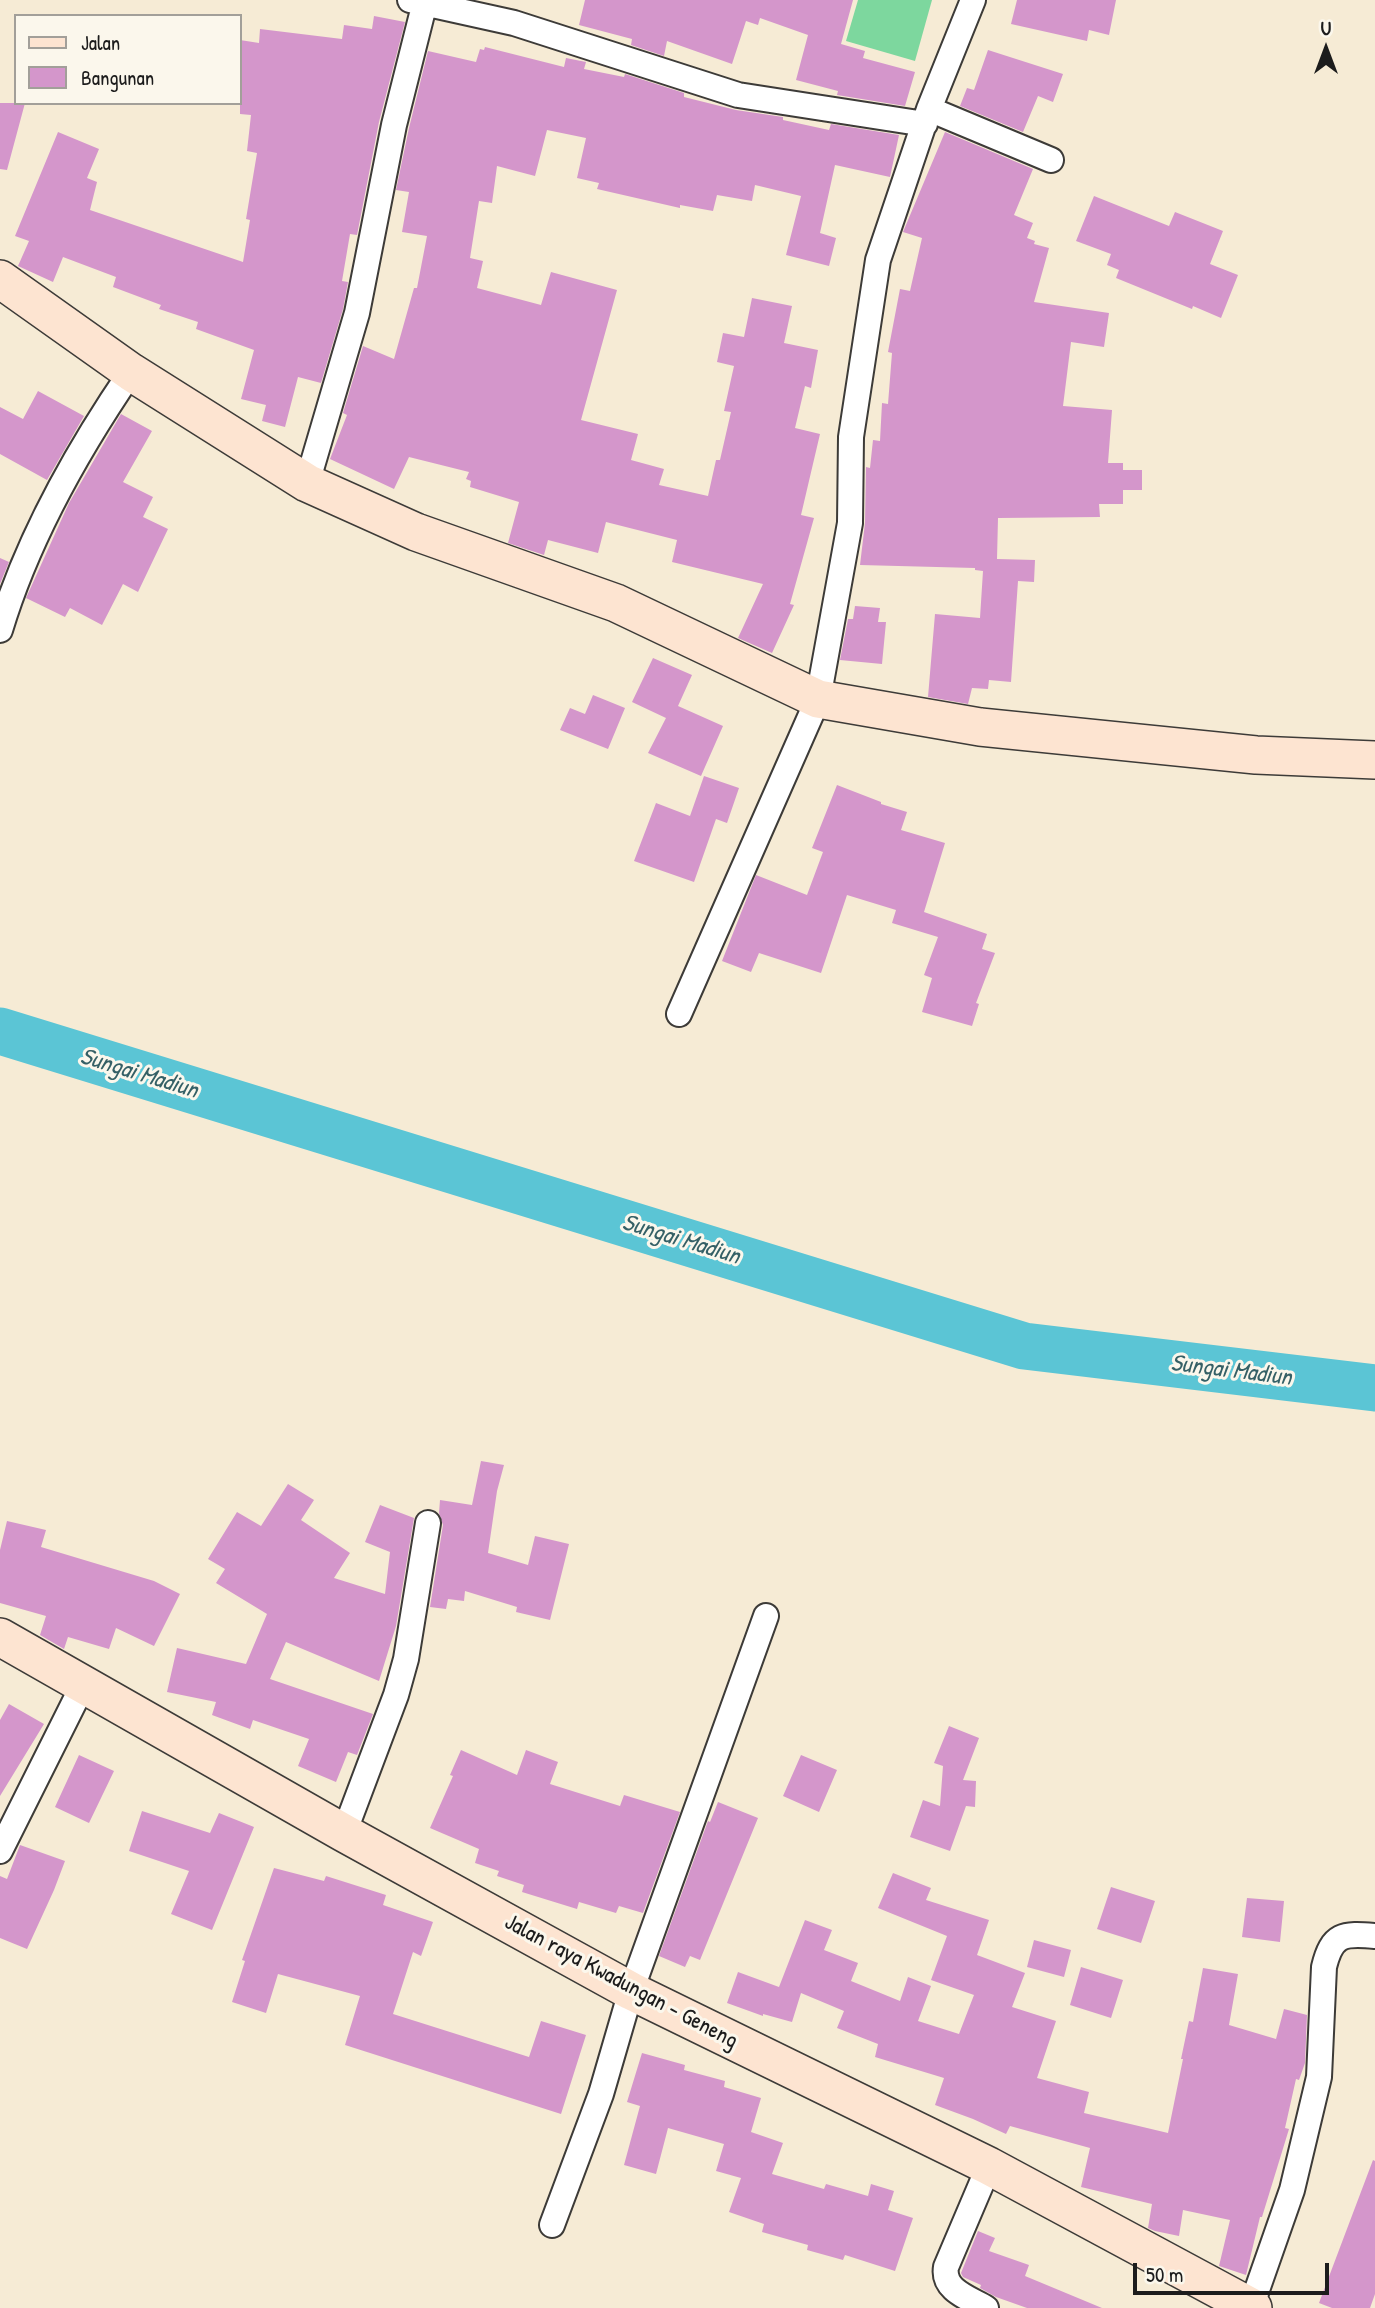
<!DOCTYPE html>
<html>
<head>
<meta charset="utf-8">
<style>
	body { margin:0 }
	#map { position:relative; width:1375px; height:2308px; overflow:hidden; background:#f6ebd5; font-family:"Patrick Hand",sans-serif }
	canvas { display:block }
	.legend { position:absolute; left:14px; top:14px; width:228px; height:91px; box-sizing:border-box; background:#fbf7ec; border:2px solid #a29f99; margin:0; padding:9px 12px; list-style:none; font-size:21px; color:#1c1c1c }
	.legend li { display:flex; align-items:center; gap:14px; height:35px }
	.legend b { width:35px; border:2px solid #a29f99 }
	.north { position:absolute; left:1291px; top:14px; width:70px; height:70px; -webkit-text-stroke:5px #fbf7ec; paint-order:stroke; rotate:0deg; font-size:19px; font-weight:700; line-height:28px; text-align:center; color:#1c1c1c }
	.north::after { content:''; display:block; margin:auto; width:24px; height:32px; background:#1c1c1c; clip-path:polygon(50% 0,100% 100%,50% 72%,0 100%) }
	.scale { position:absolute; left:1133px; top:2263px; width:196px; height:32px; box-sizing:border-box; border:4px solid #1c1c1c; border-top:0; padding-left:9px; font-size:21px; line-height:24px; white-space:nowrap; color:#1c1c1c; -webkit-text-stroke:5px #fbf7ec; paint-order:stroke }
</style>
</head>
<body>
<div id="map">
<canvas width="1375" height="2308"></canvas>
<ul class="legend">
<li><b style="height:9px;background:#fde4d1"></b>Jalan</li>
<li><b style="height:19px;background:#d496cb"></b>Bangunan</li>
</ul>
<div class="north">U</div>
<div class="scale">50 m</div>
</div>
<script>
const ctx = document.querySelector('canvas').getContext('2d');
ctx.lineJoin = 'round';
function paint(path, color) {
  ctx.fillStyle = color;
  ctx.fill(path, 'evenodd');
}
function stroke(path, color, width, dash) {
  ctx.strokeStyle = color;
  ctx.lineWidth = width;
  ctx.lineCap = dash ? 'butt' : 'round';
  ctx.setLineDash(dash || []);
  ctx.stroke(path);
}
function write(font, color, halo, rows, align = 'center') {
  ctx.font = font + ' "Patrick Hand",sans-serif';
  ctx.lineWidth = 6;
  ctx.setLineDash([]);
  ctx.textBaseline = 'middle';
  ctx.strokeStyle = halo;
  ctx.fillStyle = color;
  for (const [text, x, y, turn = 0] of rows) {
    ctx.save();
    ctx.translate(x, y);
    ctx.rotate((+turn || 0) * Math.PI / 180);
    ctx.textAlign = isNaN(turn) ? turn : align;
    if (halo) ctx.strokeText(text, 0, 0);
    ctx.fillText(text, 0, 0);
    ctx.restore();
  }
}
const green = new Path2D(`
	M858 0H932L915 61 846 41Z`);
const river = new Path2D(`
	M0 1031 1024 1346 1375 1388`);
const building = new Path2D(`
	M585 0H853L841 44 865 51 863 58 915 72 905 106 837 95 838 91 796 80 808 35 760 18 758 25 746 21 732 64 667 41 664 56 631 45 632 39 579 25Z
	M1017 0H1116L1109 35 1089 30 1087 41 1011 24Z
	M374 16 405 22 379 122 357 235 350 234 342 281 348 282 343 309 321 383 298 377 285 427 262 421 266 405 241 399 254 350 196 329 198 322 159 309 161 305 113 287 116 277 63 257 53 282 18 266 29 241 15 236 58 132 99 149 87 178 97 182 90 210 243 262 250 220 246 219 257 153 247 151 251 115 240 114V40L259 43 260 29 342 39 344 25 372 29Z
	M485 47 564 67 566 58 586 62 584 69 624 77 625 74 684 93V97L736 110 783 117V120L829 130 831 124 899 135 890 177 835 165 820 233 836 238 829 266 786 255 801 196 755 185 752 201 717 195 713 211 680 205V208L597 189 599 183 577 178 586 138 547 130 535 176 497 166 492 203 479 201 470 258 483 261 477 288 541 305 551 272 617 290 581 420 638 434 631 460 664 469 659 485 708 496 716 460H720L731 412 724 411 734 366 717 362 723 333 744 337 752 298 792 306 784 343 818 350 811 388 805 386 795 428 820 434 801 515 814 518 790 604 794 605 772 653 738 638 763 584 672 562 677 540 606 522 598 553 548 540 544 555 508 543 519 502 470 487 471 481 466 479 469 472 409 457 394 489 330 459 347 415 343 413 363 346 394 359 414 288H417L427 236 402 232 409 192 396 190 409 128 428 51 476 62 480 49 484 50Z
	M988 50 1063 74 1053 102 1038 96 1023 132 960 106 967 88 974 90Z
	M0 103H25L7 170 0 169Z
	M945 132 1033 169 1014 215 1033 223 1027 238 1035 241 1034 244 1049 248 1034 302 1109 313 1104 347 1071 342 1063 406 1112 410 1108 463H1123V470H1142V490H1123V504H1099L1100 517 998 518 997 559 1035 560 1034 582 1018 581 1011 682 989 680 988 689 972 688 968 704 928 697 935 614 980 618 983 571 975 570V568L860 565 865 523 866 467 870 468 873 440 880 441 882 403 888 404 892 353 888 352 900 289 910 291 922 238 903 232Z
	M1094 196 1169 226 1175 212 1223 231 1210 264 1238 275 1221 318 1193 306 1192 309 1116 278 1119 270 1107 265 1111 254 1076 241Z
	M38 391 84 416 47 480 0 454V407L23 419Z
	M121 414 152 431 123 482 153 497 143 517 168 529 138 592 123 584 102 625 70 608 65 617 26 598 69 503Z
	M0 558 9 562 0 584Z
	M855 606 880 608 878 622H886L882 664 840 660 848 619H853Z
	M653 658 692 675 678 706 723 726 701 776 648 753 666 718 632 702Z
	M593 695 625 708 608 749 560 730 570 708 585 714Z
	M704 776 739 788 727 823 716 819 694 882 634 861 656 803 690 816Z
	M837 785 881 802V804L907 812 901 830 945 843 924 912 987 934 982 949 995 953 976 1003 979 1004 972 1026 922 1012 932 978 924 975 938 937 892 923 896 910 847 895 821 973 759 953 751 972 722 961 756 875 807 895 823 852 812 848Z
	M481 1461 504 1465 497 1491 488 1553 528 1565 535 1536 569 1544 550 1620 516 1612 517 1607 465 1591 464 1601 448 1599 446 1609 430 1607 443 1525 439 1513 440 1500 472 1505Z
	M288 1484 314 1500 301 1520 350 1553 334 1578 385 1594 390 1552 365 1542 380 1505 414 1518 396 1626 379 1681 286 1642 270 1679 373 1714 357 1755 348 1752 336 1782 298 1766 309 1739 253 1720 250 1729 212 1715 216 1702 167 1692 177 1648 246 1664 267 1614 216 1583 225 1569 208 1559 237 1512 261 1526Z
	M7 1521 46 1530 41 1547 154 1581 180 1594 154 1646 116 1628 109 1649 68 1637 64 1649 40 1635 46 1616 0 1603V1550Z
	M9 1704 44 1724 0 1796V1720Z
	M949 1726 979 1738 963 1780 976 1781 975 1807 966 1806 950 1851 910 1837 923 1800 940 1806 943 1766 934 1763Z
	M461 1750 517 1775 526 1750 558 1762 550 1784 620 1806 624 1795 680 1812 643 1913 619 1906 616 1913 579 1902 577 1909 522 1892 524 1885 497 1876 499 1871 475 1863 479 1849 430 1828 453 1776 450 1775Z
	M79 1755 114 1771 89 1823 55 1807Z
	M801 1755 837 1770 819 1812 783 1796Z
	M718 1802 758 1818 700 1960 690 1956 685 1967 659 1956 708 1821 710 1822Z
	M142 1811 210 1833 219 1813 254 1827 212 1930 171 1914 189 1871 129 1851Z
	M20 1845 65 1861 54 1890 27 1949 0 1938V1876L7 1879Z
	M274 1868 324 1881 326 1876 386 1895 383 1905 433 1922 421 1956 413 1952 393 2014 529 2057 541 2021 586 2035 561 2114 345 2045 360 1996 278 1974 266 2013 232 2002 245 1961 242 1960Z
	M893 1873 931 1888 926 1900 989 1920 977 1955 1025 1973 1012 2007 1056 2021 1037 2078 1089 2092 1084 2113 1168 2133 1183 2059H1181L1189 2021 1193 2022 1203 1968 1238 1974 1229 2025 1276 2039 1284 2009 1307 2015 1305 2063 1299 2080 1296 2079 1285 2128 1289 2129 1262 2217H1260L1246 2275 1219 2266 1230 2220 1183 2210 1179 2236 1155 2231 1148 2228 1152 2204 1081 2187 1090 2148 1010 2126 1006 2134 973 2119 935 2105 944 2078 875 2057 878 2044 837 2028 844 2011 801 1993 792 2022 763 2014V2016L727 2003 738 1972 779 1987 805 1920 832 1930 824 1950 858 1963 851 1981 900 2001 908 1977 931 1986 918 2021 959 2034 974 1995 931 1980 947 1936 878 1908Z
	M1111 1887 1155 1901 1141 1943 1097 1929Z
	M1247 1898 1284 1901 1280 1942 1242 1937Z
	M1034 1940 1071 1950 1064 1977 1027 1967Z
	M1081 1967 1123 1980 1111 2018 1070 2005Z
	M642 2053 685 2065 684 2070 725 2081 724 2087 761 2098 751 2132 783 2143 772 2174 824 2189 826 2184 868 2196 871 2184 894 2191 888 2210 913 2218 895 2271 845 2255 843 2260 807 2250 808 2245 762 2232 764 2224 729 2212 741 2178 716 2171 724 2144 668 2128 656 2174 624 2165 640 2106 627 2102Z
	M1373 2160 1375 2161V2294L1370 2308H1332L1319 2303Z
	M978 2231 995 2238 989 2251 1029 2265 1025 2276 1102 2308H1027L996 2297 980 2288 981 2285 963 2277 961 2273Z`);
const street = new Path2D(`
	M410 0 514 23 738 95 925 124
	M929 109 1051 160
	M307 483 357 313 394 125 425 2
	M0 630C28 537 77 451 131 372
	M679 1014 818 699 850 523 851 437 878 260 929 109 973 0
	M344 1833 396 1695 406 1659 428 1523
	M0 1851 84 1683
	M552 2225 601 2094 631 1991 766 1616
	M1251 2307 1292 2190 1319 2077 1324 1967C1332 1934 1343 1933 1375 1936
	M986 2308C969 2298 942 2290 946 2267L989 2166`);
const secondary = new Path2D(`
	M0 279 131 372 307 483 416 532 616 603 818 699 980 727 1256 755 1375 760
	M0 1637 344 1833 631 1991 989 2166 1253 2308`);
const streetNames = [
	["Jalan raya Kwadungan - Geneng",621,1982,28]
];
const waterNames = [
	["Sungai Madiun",139,1074,17],
	["Sungai Madiun",681,1240,17],
	["Sungai Madiun",1231,1371,7]
];
paint(green, '#7dd79e');
stroke(river, '#5bc5d5', 47);
paint(building, '#d496cb');
stroke(street, '#3d3b38', 28);
stroke(secondary, '#3d3b38', 40);
stroke(street, '#fff', 24);
stroke(secondary, '#fde4d1', 37);
write('23px', '#1c1c1c', '#fbf7ec', streetNames);
write('italic 24px', '#356066', '#fbf7ec', waterNames);
</script>
</body>
</html>
